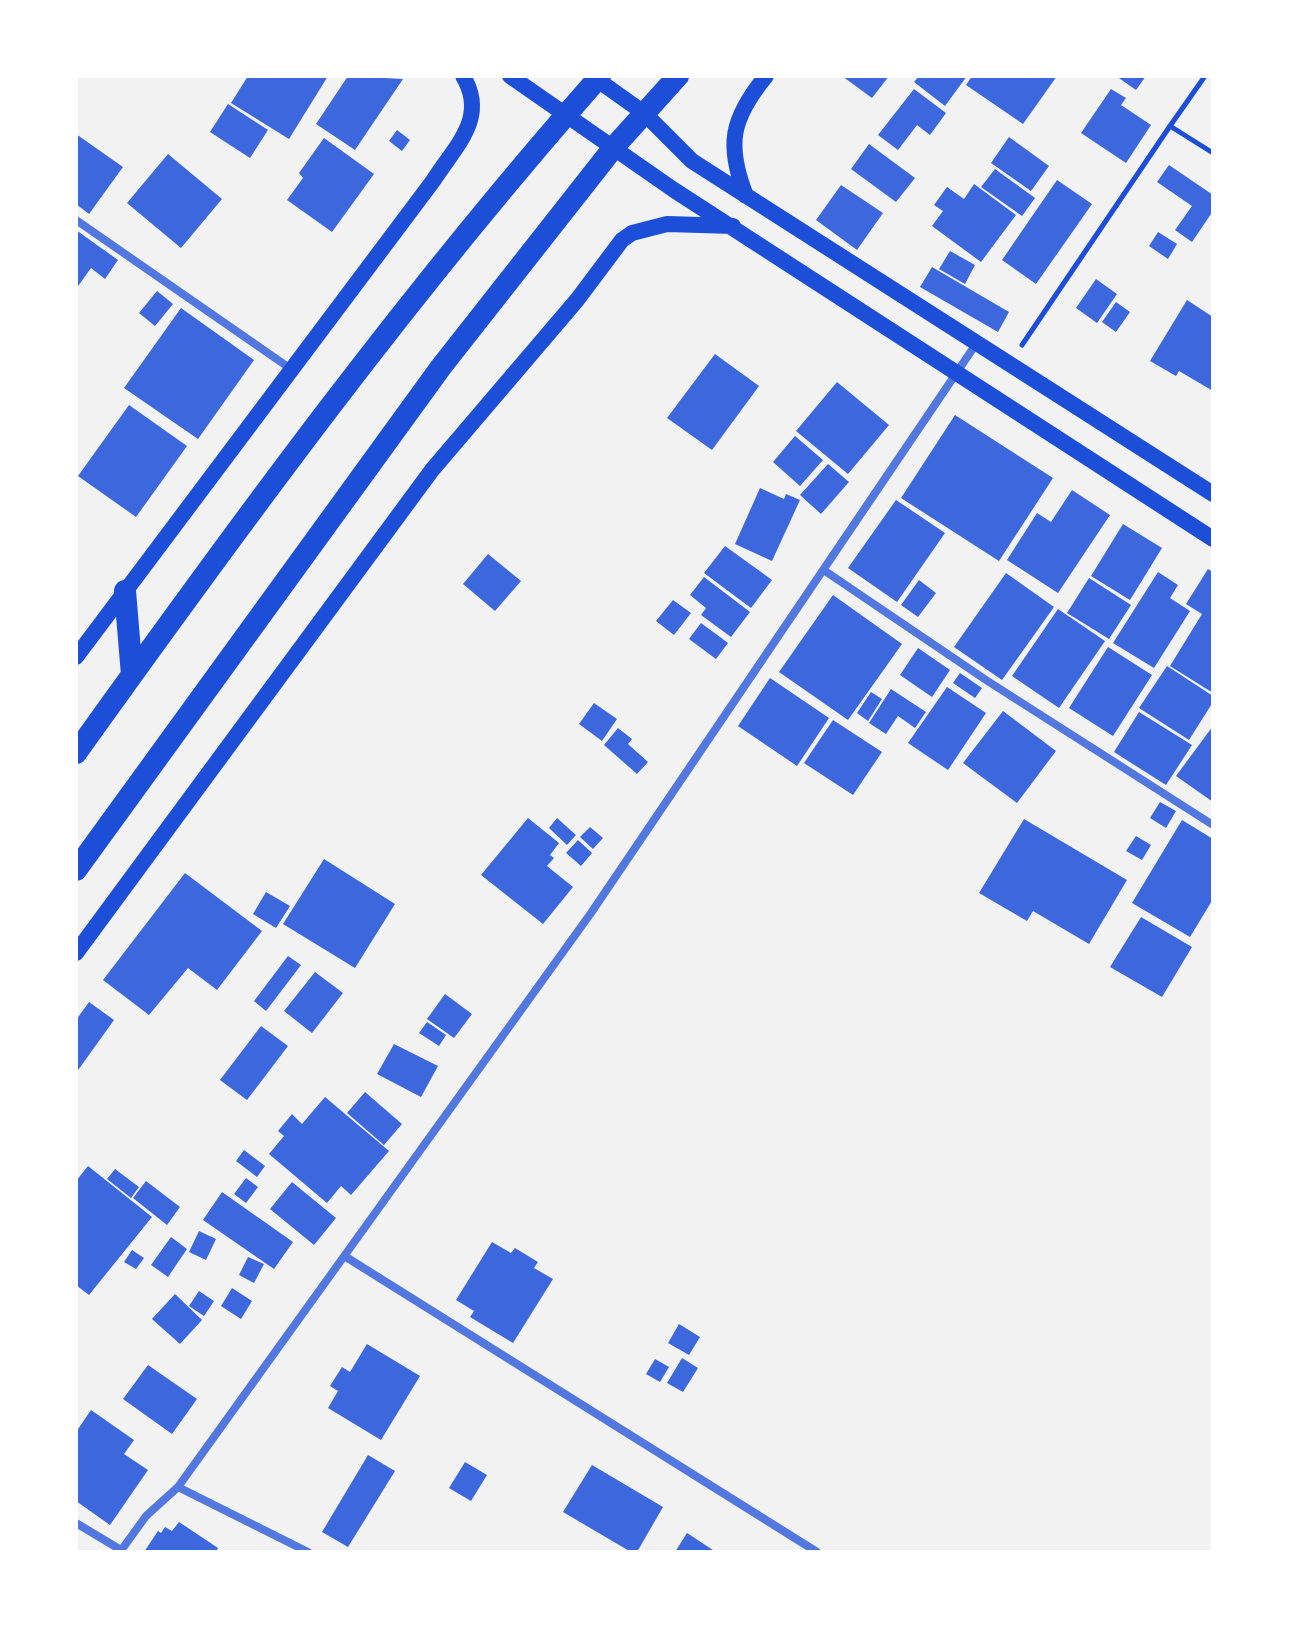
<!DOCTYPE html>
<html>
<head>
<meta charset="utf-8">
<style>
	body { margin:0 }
	#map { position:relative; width:1289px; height:1628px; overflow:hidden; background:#f2f2f2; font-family:Raleway,sans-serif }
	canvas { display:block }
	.frame { position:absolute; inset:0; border:78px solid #fff; pointer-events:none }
</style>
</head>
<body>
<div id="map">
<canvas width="1289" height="1628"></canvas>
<div class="frame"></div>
</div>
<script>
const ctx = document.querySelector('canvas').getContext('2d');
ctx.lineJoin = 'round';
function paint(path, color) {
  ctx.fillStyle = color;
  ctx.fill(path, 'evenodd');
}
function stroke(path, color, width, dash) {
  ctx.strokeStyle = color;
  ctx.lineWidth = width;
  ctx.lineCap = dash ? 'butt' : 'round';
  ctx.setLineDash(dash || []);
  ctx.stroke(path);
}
const building = new Path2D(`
	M248 76H328L289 139 231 103Z
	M348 76 403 79 355 150 316 124Z
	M842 76H889L872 98Z
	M919 76H967L945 106 914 82Z
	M972 76H1057L1023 124 966 85Z
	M1116 76H1146L1136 90Z
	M914 89 946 113 930 135 917 125 898 150 878 135Z
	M1111 89 1126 98 1121 105 1151 125 1126 163 1081 133Z
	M228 104 268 130 250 158 210 132Z
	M397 130 410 140 402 151 389 141Z
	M76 134 123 167 89 214 76 204Z
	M1009 137 1049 166 1031 191 991 163Z
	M324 138 374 174 332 232 287 200 303 178 299 173Z
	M869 144 915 178 896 202 851 169Z
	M168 154 222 199 181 248 127 203Z
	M1169 165 1213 195V211L1192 242 1175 230 1192 206 1157 182Z
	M995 169 1035 198 1022 216 981 187Z
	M1057 180 1092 204 1036 284 1002 260Z
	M974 184 1016 215 981 262 932 226 943 211 934 205 947 187 964 199Z
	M841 185 883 213 857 250 816 220Z
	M76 230 118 260 105 279 91 268 76 289Z
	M1158 232 1177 244 1168 259 1149 246Z
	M950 251 975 265 965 284 939 269Z
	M932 267 1009 312 998 332 920 287Z
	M1096 279 1117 294 1097 323 1076 308Z
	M157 291 173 304 155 326 139 313Z
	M1187 300 1213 317V391L1179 371 1176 376 1150 361Z
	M1116 302 1130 312 1116 332 1102 322Z
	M181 308 254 360 198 439 124 388Z
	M715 354 759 386 712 450 667 418Z
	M837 382 889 425 848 474 796 431Z
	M129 405 187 446 136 517 78 476Z
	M955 415 1053 478 999 561 901 498Z
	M795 436 823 460 800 486 773 462Z
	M828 464 849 482 821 514 800 495Z
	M760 488 784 499 786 494 800 500 772 561 735 544Z
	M1072 490 1110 515 1058 593 1007 560 1037 513 1051 522Z
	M896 500 945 533 897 602 848 568Z
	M1123 524 1162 548 1130 600 1091 576Z
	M725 546 772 580 751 608 704 573Z
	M488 554 521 581 495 611 463 584Z
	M1208 569 1213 572V693L1170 666 1202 614 1186 604Z
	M1158 572 1178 585 1170 598 1190 611 1154 668 1113 643Z
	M1006 573 1054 607 1002 680 954 647Z
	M704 577 750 612 731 637 701 615 706 608 690 595Z
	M1089 578 1131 605 1109 639 1067 613Z
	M919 580 936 593 918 617 901 605Z
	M833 595 902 644 848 720 779 672Z
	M673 600 691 613 674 635 656 621Z
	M1058 609 1105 641 1059 708 1012 676Z
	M701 623 728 643 716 659 689 639Z
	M1108 647 1152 675 1113 736 1069 708Z
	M918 648 950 670 932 697 900 675Z
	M1167 666 1213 696V702L1189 740 1139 708Z
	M960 673 982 688 975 698 953 683Z
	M770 678 829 718 797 766 738 726Z
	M947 687 986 713 948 770 908 743Z
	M891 689 926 712 915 728 898 716 886 734 869 723Z
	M871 692 882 699 868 721 857 713Z
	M594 703 617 719 602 741 579 724Z
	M1003 711 1056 751 1017 803 963 763Z
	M1139 712 1192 745 1166 785 1114 752Z
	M833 720 882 752 853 795 804 763Z
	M1213 726V802L1176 776Z
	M618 728 632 739 628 744 648 762 637 774 604 745Z
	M1160 802 1176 811 1166 828 1150 818Z
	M528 818 559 843 550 855 554 858 547 866 573 887 543 924 481 875Z
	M557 818 576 835 567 845 549 828Z
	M1024 819 1127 880 1089 944 1033 911 1027 921 979 893Z
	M1182 820 1213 839V899L1190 937 1132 903Z
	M590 827 603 838 593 849 580 837Z
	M1136 836 1151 845 1142 860 1126 851Z
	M578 840 592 853 581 866 566 853Z
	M324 859 395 904 355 968 283 924Z
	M185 873 262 931 217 990 188 968 149 1015 103 980Z
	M266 892 290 906 276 928 253 914Z
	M1141 917 1192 947 1162 997 1110 967Z
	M288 956 301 965 266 1011 254 1001Z
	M315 972 343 993 312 1033 284 1011Z
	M445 994 472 1014 454 1038 427 1019Z
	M89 1002 114 1020 76 1073V1020Z
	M427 1022 446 1035 439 1046 419 1033Z
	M261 1026 288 1046 247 1100 220 1080Z
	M394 1044 438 1066 421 1097 377 1074Z
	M365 1092 402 1124 384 1145 347 1113Z
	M325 1097 389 1151 351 1195 341 1186 327 1203 269 1154 284 1136 278 1131 292 1114 302 1124Z
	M244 1150 265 1166 257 1177 236 1161Z
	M88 1166 152 1217 89 1295 76 1285V1181Z
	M115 1169 139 1187 131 1198 107 1179Z
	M246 1178 258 1187 246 1203 234 1194Z
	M146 1181 180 1207 167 1225 133 1198Z
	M292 1182 336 1218 314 1245 270 1209Z
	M222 1192 293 1242 274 1269 203 1220Z
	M199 1231 216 1239 206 1260 189 1252Z
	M171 1237 187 1249 168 1277 151 1265Z
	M492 1242 511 1253 515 1248 538 1262 534 1268 553 1279 513 1343 470 1317 474 1311 456 1300Z
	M132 1250 144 1258 136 1269 124 1262Z
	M248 1257 264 1264 254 1283 239 1275Z
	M232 1288 252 1301 241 1319 221 1306Z
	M199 1291 214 1301 204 1316 189 1306Z
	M175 1294 202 1320 180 1344 152 1319Z
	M679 1324 700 1337 689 1355 668 1343Z
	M367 1344 420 1376 381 1440 328 1408 338 1391 330 1386 342 1367 350 1372Z
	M682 1358 698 1368 683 1392 667 1383Z
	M655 1359 669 1367 660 1382 646 1374Z
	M148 1365 197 1399 172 1434 123 1399Z
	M91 1410 134 1440 124 1454 148 1470 110 1525 76 1501V1432Z
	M368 1455 395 1471 348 1547 322 1532Z
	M465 1462 487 1475 471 1501 449 1488Z
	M592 1465 663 1507 637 1552H631L563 1512Z
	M179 1522 218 1548 216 1552H144L158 1531 161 1533 165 1527 172 1531Z
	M687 1533 716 1552H675Z`);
const path = new Path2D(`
	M1170 126 1205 76
	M1022 345 1170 126 1213 153`);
const minor = new Path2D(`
	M76 220 291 369
	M825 571 986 680 1213 825
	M346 1257 817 1552
	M178 1487 308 1552
	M76 1523 121 1550
	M120 1552 146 1516 178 1487 591 913 976 344`);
const secondary = new Path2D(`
	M510 76 674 190 1213 539
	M592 76 644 113 692 161 1213 494
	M746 196C726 145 731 119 766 76
	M76 657 433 181C456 145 488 118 463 76
	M76 953 432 470 577 300 622 240 632 233 667 224 733 226`);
const trunk = new Path2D(`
	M125 591 132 675
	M76 753C242 521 411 290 600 76
	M76 870 441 367 614 147 678 76`);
paint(building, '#3d67dc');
stroke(path, '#1d4ed8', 5);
stroke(minor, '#5277de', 8);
stroke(secondary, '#1d4ed8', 16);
stroke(trunk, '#1d4ed8', 22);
</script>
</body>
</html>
